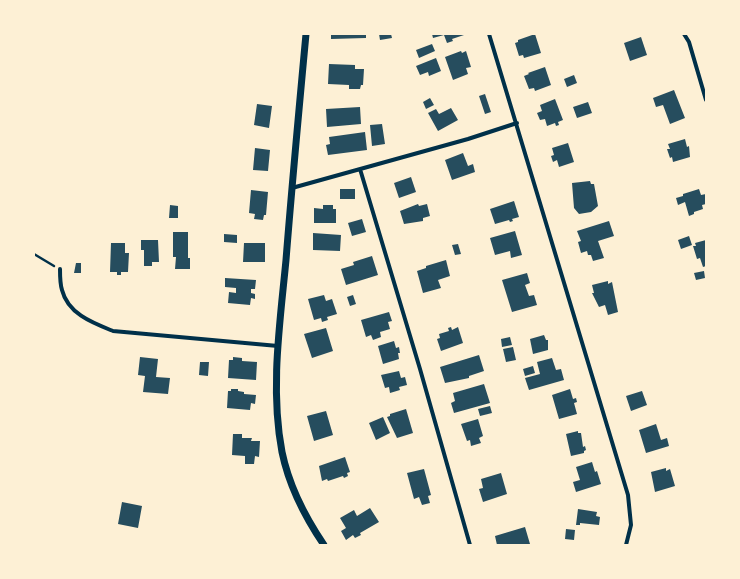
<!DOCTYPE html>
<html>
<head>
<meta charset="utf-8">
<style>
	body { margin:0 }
	#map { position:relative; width:740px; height:579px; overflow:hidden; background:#fdf0d5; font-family:Helvetica,sans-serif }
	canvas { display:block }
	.frame { position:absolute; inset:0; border:35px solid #fdf0d5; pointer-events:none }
</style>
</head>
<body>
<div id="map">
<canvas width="740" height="579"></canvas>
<div class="frame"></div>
</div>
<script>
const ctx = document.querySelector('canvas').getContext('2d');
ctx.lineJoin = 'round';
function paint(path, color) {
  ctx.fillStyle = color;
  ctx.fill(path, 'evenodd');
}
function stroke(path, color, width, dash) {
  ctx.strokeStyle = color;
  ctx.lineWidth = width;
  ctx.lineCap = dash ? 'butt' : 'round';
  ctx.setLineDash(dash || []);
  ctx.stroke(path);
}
const building = new Path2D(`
	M331 34H366V38L331 39Z
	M379 34H391L392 38 380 40Z
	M432 34H467L452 39 453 41 447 43 444 35 433 38Z
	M535 34 541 53 524 58 523 55 519 56 515 43 518 42V40Z
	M641 37 647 55 630 61 624 43Z
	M432 44 435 51 419 58 416 50Z
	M461 51 462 53 466 51 471 67 466 68 468 74 453 80 445 57Z
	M436 58 441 71 429 76 428 72 420 75 416 66Z
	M329 64 355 65V69H364L363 85H361L360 89H349V85L328 84Z
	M545 67 551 85 535 91 534 88 529 89 524 76 529 74 528 73Z
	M574 75 577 83 567 87 564 79Z
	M674 90 685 118 670 124 663 105 656 107 653 98Z
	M485 94 491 112 485 114 479 96Z
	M430 98 434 105 426 109 423 102Z
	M555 99 563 120 558 122 559 125 556 126 555 123 547 126 545 119 540 120 537 113 542 111 540 105Z
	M588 102 592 113 577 118 573 107Z
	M257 104 272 106 269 128 254 125Z
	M360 107 361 124 327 127 326 109Z
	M451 108 458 120 438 131 428 113 436 109 439 114Z
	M382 124 385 144 372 146 370 125Z
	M365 132 367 150 328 155 326 145 330 144 329 137Z
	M685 139 687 147 689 146 690 157 673 162 672 157 670 158 667 149H670L668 144Z
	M568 143 574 162 559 167 557 160 553 162 551 156 554 155 552 148Z
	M255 148 270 150 268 171 253 170Z
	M463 153 468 166 473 164 475 172 452 180 445 160Z
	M411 177 416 192 399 198 394 183Z
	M590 181 591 184H594L598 206 591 212 579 214 574 208 572 183Z
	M340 189H355V199H340Z
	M699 189 701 195 706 194V204L702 205 703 209 694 212V214L689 216 685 202 678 205 676 198 683 196V194Z
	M251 190 268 192 266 215H264L263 220 254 219 255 214 249 213Z
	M514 201 519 217 512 219 513 221 510 222 509 220 495 224 490 209Z
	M418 204 419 206 427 204 430 216 423 218V221L404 224 400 211Z
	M170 205 178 206V218H169Z
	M323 205H333V209H336V223H314V208L323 209Z
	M362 219 366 232 352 236 348 223Z
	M609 221 614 236 598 241 604 258 593 261 591 255H588L587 251 581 253 578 242 581 241 577 231Z
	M515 231 522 255 511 258 510 251 495 255 490 238Z
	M173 232H188V258H190V269H175L176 257H173Z
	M313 233 341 235 340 251 313 250Z
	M224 234 237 235V243L224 242Z
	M689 236 692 245 681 249 678 240Z
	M141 240H158L159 262H152V266H144V250H141Z
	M706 240V266L703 267 700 258 697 259 693 246H696L695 243Z
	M111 243H125V253H129L128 272H121V275H117V272H110Z
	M244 243H265V262H243Z
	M458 244 461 254 455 255 452 245Z
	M372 256 378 275 346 285 341 269 354 265 353 262Z
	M446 260 450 276 438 280 441 288 423 293 417 271 426 268V266Z
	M76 263H81V273H74Z
	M704 271 705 278 696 280 694 273Z
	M527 273 530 283 525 285 529 296 534 295 537 305 512 312 502 280Z
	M225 278 256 280 255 289H251V293L255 294V299L251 298 250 305 228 303 229 292 236 293V288L225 287Z
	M608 281V284L612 282 618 312 608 315 605 305 599 307 592 293H594L592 285Z
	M324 295 326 301 332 299 337 314 327 317 328 320 322 322 321 318 314 320 308 299Z
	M353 295 356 304 350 306 347 297Z
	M389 312 392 321 388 322 390 329 380 332 381 337 373 340 371 335 366 337 361 320Z
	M451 327 452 330 458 327 463 343 441 351 437 339 440 338 439 334 449 331 448 328Z
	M326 328 333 351 312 358 304 334Z
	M544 335 546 340H548V350L533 354 530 339Z
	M510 337 512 345 502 347 501 339Z
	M394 341 396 348 399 347 400 353H398L399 359 383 364 378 346Z
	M513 347 516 360 506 362 503 349Z
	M479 355 484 371 469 376V378L445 383 440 367Z
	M140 357 158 359 156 377 170 378 168 394 143 392 145 376 138 375Z
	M233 357 242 358V361L257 362 256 380 228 378 229 360H233Z
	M552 358 556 370 561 369 564 380 529 390 525 378 540 374 537 362Z
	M200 362H209L208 376 199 375Z
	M533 366 535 373 525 376 523 369Z
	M399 371 401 378 405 377 407 385 399 387 400 390 390 393 389 387 385 388 381 375Z
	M484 384 490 403 454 413 451 403 455 401 453 393Z
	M231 389H238V391L244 392V394L256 395 255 404 251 403 250 410 227 408 228 391H231Z
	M570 389 573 399 576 398 577 402 574 403 577 414 559 419 552 395Z
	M642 391 647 405 631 411 626 396Z
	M490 406 492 413 480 416 478 409Z
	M406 409 413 433 397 438 387 417 390 416V414Z
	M326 411 333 435 314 441 307 416Z
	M383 417 390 433 376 440 369 423Z
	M478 419 483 436 479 438 481 443 471 446 470 440 467 441 461 424Z
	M656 424 661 440 667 438 669 446 646 453 639 430Z
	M578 431V433H581L583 447 585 446 586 450 584 451V453L571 456 566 434Z
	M233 434H242V438H252L251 441H260L259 457 255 456 254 464H245V456L232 455Z
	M345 457 350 472 347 473 348 476 344 478 343 476 328 481 327 479 322 481 319 466Z
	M592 462 595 472 597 471 601 484 576 492 573 482 580 480 576 467Z
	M666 468V471L670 469 675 486 655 492 651 472Z
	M424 469 431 495 428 496 430 503 422 505 419 497 414 499 407 473Z
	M501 473 507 494 483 502 479 489 483 488 481 479Z
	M122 502 142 506 138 528 118 524Z
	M370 508 379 522 360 533 361 535 355 538 353 535 346 540 341 531 346 528 340 518 354 510 357 516Z
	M578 509 597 512 596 516 600 517 599 525 580 523V525H576Z
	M525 527 530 544 497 545 495 536Z
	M566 529 575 530 574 540 565 539Z`);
const path = new Path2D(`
	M34 254 54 266`);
const minor = new Path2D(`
	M489 34 628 495 631 525 626 545
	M684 34 689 42 706 100
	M360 169 420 369 470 545
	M292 188 468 139 517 123
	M60 269C60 275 60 284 62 290 68 314 93 323 113 331L278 346`);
const tertiary = new Path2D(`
	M306 34C299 109 292 184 286 260 280 323 270 389 282 452 289 486 305 517 324 545`);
paint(building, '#264d5e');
stroke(path, '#003049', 2.5);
stroke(minor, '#003049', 4);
stroke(tertiary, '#003049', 7);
</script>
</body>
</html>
